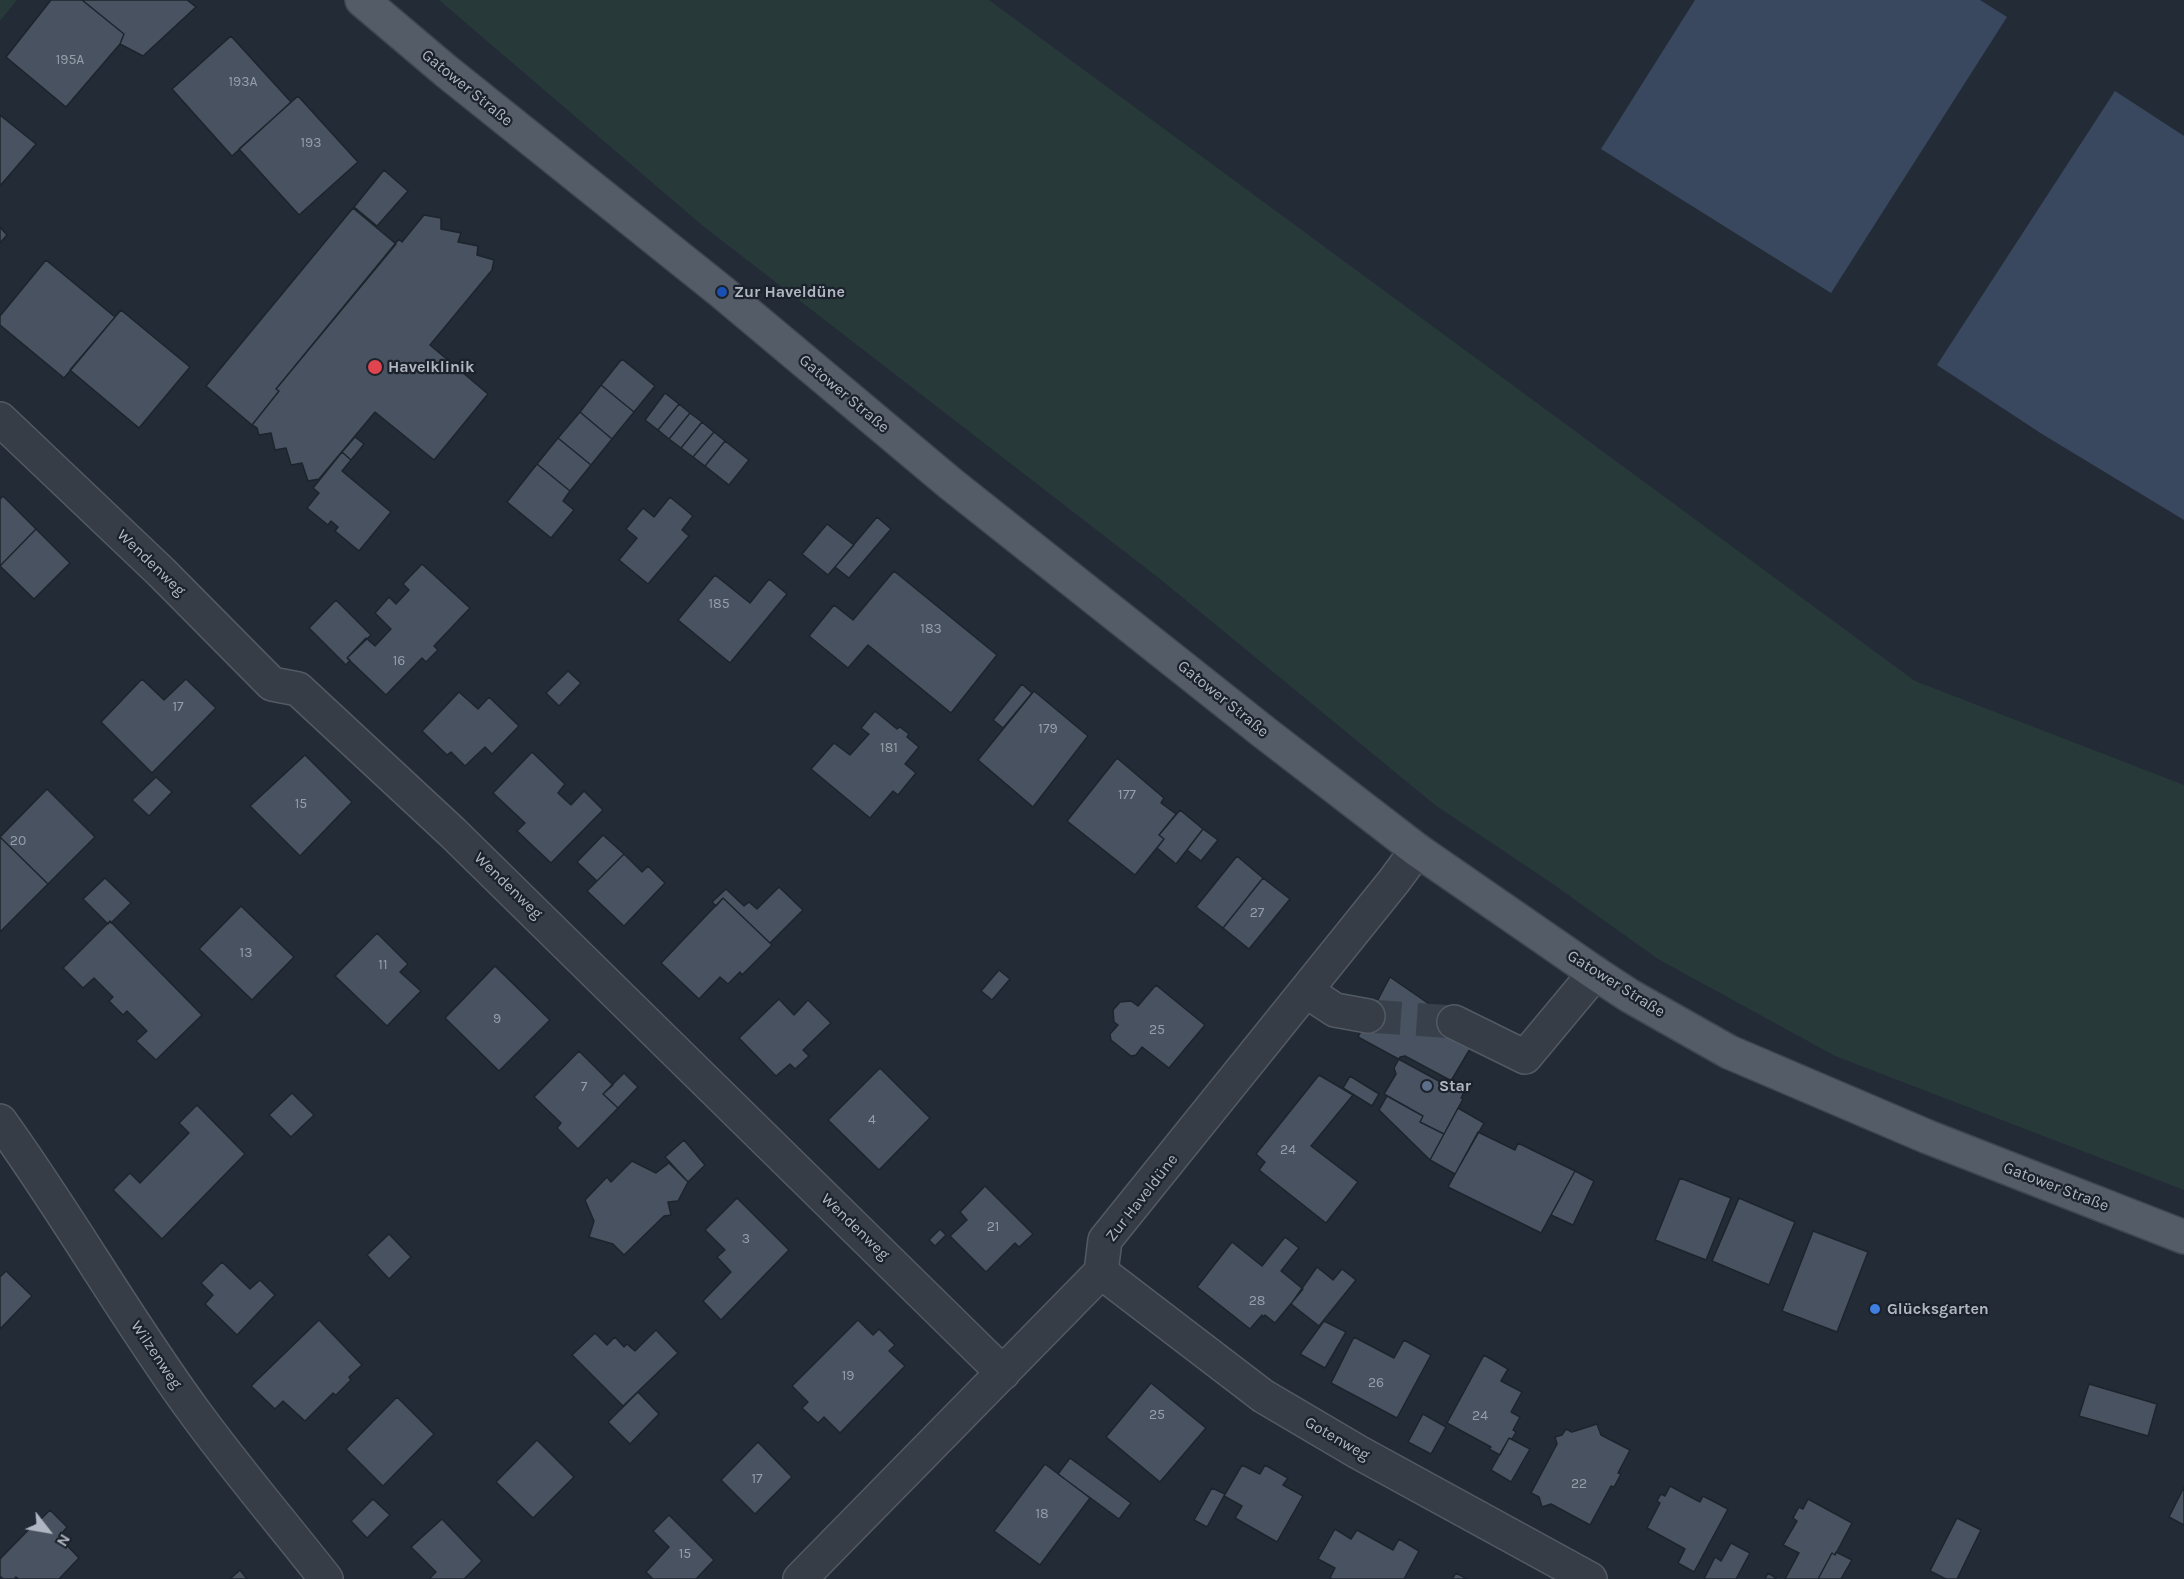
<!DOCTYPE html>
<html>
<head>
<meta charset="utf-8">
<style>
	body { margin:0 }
	#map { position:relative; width:2184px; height:1579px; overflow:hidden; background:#232b36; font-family:Karla,sans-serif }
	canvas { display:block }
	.north { position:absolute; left:18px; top:1501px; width:60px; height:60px; -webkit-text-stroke:4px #1b222b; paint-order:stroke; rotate:121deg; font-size:16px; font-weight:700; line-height:24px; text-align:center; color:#b0b7c3 }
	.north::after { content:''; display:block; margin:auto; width:21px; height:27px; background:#b0b7c3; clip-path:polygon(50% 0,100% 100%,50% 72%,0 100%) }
</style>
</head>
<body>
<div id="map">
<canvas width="2184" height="1579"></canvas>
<div class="north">N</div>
</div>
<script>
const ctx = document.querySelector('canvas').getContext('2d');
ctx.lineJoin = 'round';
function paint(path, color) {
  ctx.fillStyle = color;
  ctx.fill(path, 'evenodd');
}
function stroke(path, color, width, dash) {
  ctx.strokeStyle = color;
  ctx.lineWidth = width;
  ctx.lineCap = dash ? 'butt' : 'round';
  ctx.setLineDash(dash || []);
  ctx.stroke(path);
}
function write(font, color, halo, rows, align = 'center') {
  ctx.font = font + ' Karla,sans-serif';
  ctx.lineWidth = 4.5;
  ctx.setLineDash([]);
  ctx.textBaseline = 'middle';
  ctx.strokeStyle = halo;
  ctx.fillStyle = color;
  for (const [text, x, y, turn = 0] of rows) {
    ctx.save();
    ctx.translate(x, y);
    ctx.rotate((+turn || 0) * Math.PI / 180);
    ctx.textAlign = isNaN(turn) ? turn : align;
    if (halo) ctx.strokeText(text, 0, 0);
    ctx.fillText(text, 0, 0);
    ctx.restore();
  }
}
const green = new Path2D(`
	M0 0H17L0 21Z
	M439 0H989L1915 681 2184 785V1190L1835 1056 1658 959 1550 882 1435 805 1160 579 703 226Z`);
const water = new Path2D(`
	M1695 0H1980L2007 17 1831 293 1601 149Z
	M2115 91 2184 136V520L2042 434 1937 365Z`);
const building = new Path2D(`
	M51 0H82L124 34 120 44 66 107 6 57Z
	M82 0H187L196 7 143 56 120 44 124 34Z
	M231 36 291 102 232 156 172 89Z
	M298 96 358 162 299 215 239 149Z
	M0 115 36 144 0 186Z
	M384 170 408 191 377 226 354 207Z
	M353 208 396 244 276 389 279 391 252 425 206 386Z
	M424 215 441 218V229L461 233 458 242 478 246 477 255 494 260 492 270 430 345 488 394 434 460 375 412 319 479 308 481 302 463 291 465 286 448 275 450 271 433 259 435 257 428 252 425 279 391 276 389 399 239 402 242Z
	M0 227 7 235 0 243Z
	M46 260 115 317 64 378 0 325V316Z
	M121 310 190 367 139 428 70 370Z
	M622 359 655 386 634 412 601 385Z
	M601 385 634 412 612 439 580 412Z
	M665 393 679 404 658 430 645 420Z
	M679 404 690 413 669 439 658 430Z
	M580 412 612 439 591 465 558 438Z
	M690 413 702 422 681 448 669 439Z
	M702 422 714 432 693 457 681 448Z
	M714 432 725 441 705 466 693 457Z
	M355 437 364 444 351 460 342 452Z
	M558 438 591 465 570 491 537 464Z
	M725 441 749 460 729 485 705 466Z
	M342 452 351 460 342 471 391 512 359 551 335 531 338 527 331 521 328 525 307 508 319 493 313 488Z
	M537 464 570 491 563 501 574 510 551 538 507 502Z
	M3 496 36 529 0 566V499Z
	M670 497 693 516 682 530 689 536 648 584 619 560 637 538 626 529 643 508 654 517Z
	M877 517 891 529 849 578 835 567Z
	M827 524 854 545 828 575 802 554Z
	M36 529 70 563 34 599 0 566Z
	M422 564 470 608 434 646 438 650 426 662 422 658 386 695 347 658 366 638 375 646 391 629 375 613 389 597 396 604 409 590 403 584Z
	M894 571 997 655 951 713 868 645 848 668 809 636 834 605 853 620Z
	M715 575 750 603 769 579 787 594 730 663 678 620Z
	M336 600 371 635 347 658 350 660 346 665 309 628Z
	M568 671 581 683 559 706 546 693Z
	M142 679 164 700 186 679 216 708 152 773 101 722Z
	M1022 684 1032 693 1003 728 993 720Z
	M1034 691 1088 736 1033 807 978 760Z
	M459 692 478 709 489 697 519 726 492 754 485 747 465 766 451 752 447 755 422 731Z
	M875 711 897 729 900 727 909 734 907 737 919 747 905 764 916 773 898 795 893 791 870 818 811 769 834 743 850 755 869 734 861 728Z
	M532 752 565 784 558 793 571 805 584 791 603 810 551 863 517 831 525 823 493 793Z
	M305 755 352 802 300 856 250 806Z
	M1117 758 1164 798 1161 803 1176 814 1159 835 1164 839 1135 875 1067 821Z
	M156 777 172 792 149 816 132 800Z
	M47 789 95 837 48 884 0 837Z
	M1180 810 1203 829 1176 864 1157 848 1164 839 1159 835Z
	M1203 829 1218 840 1201 861 1187 850Z
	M603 835 624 854 597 881 577 862Z
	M0 837 48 884 0 932Z
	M624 854 642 872 648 866 665 883 624 926 587 891Z
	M1237 856 1263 878 1223 928 1196 907Z
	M105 878 131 903 111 923 110 921 108 924 83 899Z
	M1263 878 1290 899 1249 949 1223 928Z
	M779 887 803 910 770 943 723 898 716 906 712 902 726 889 744 906 749 902 757 909Z
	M723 898 772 945 742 975 740 972 728 984 720 977 699 999 661 963Z
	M241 906 294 957 252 1000 199 949Z
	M110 921 202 1015 156 1060 136 1041 147 1031 127 1011 123 1015 109 1001 113 997 94 978 83 988 63 968Z
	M377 933 408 964 400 972 421 991 387 1026 335 976Z
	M495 966 550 1020 499 1071 445 1018Z
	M999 970 1010 979 992 1000 981 991Z
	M1390 977 1477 1037 1448 1086 1358 1037Z
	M1156 985 1205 1025 1169 1068 1142 1047 1136 1055 1131 1056 1111 1040 1110 1034 1118 1025 1114 1022 1113 1010 1120 1002 1131 1001 1138 1006Z
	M779 999 794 1015 808 1000 831 1023 803 1050 809 1056 795 1069 790 1064 776 1076 739 1038Z
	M579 1051 613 1085 603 1094 618 1108 578 1149 557 1128 561 1123 534 1097Z
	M1405 1056 1461 1086 1464 1092 1461 1098 1463 1099 1444 1134 1420 1122 1423 1116 1384 1094 1396 1074 1394 1068 1400 1057Z
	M880 1068 930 1118 879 1170 828 1120Z
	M624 1073 638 1087 618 1108 603 1094Z
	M1319 1075 1353 1095 1311 1146 1358 1182 1326 1223 1259 1170 1265 1162 1256 1154Z
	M1350 1076 1379 1094 1372 1106 1343 1088Z
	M292 1093 314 1115 291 1137 269 1115Z
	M1387 1096 1423 1116 1420 1122 1444 1134 1430 1160 1379 1110Z
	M197 1105 245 1154 162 1239 113 1190 130 1173 140 1183 189 1133 179 1123Z
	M1458 1108 1484 1123 1455 1174 1430 1160Z
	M1478 1132 1515 1150 1518 1143 1575 1171 1541 1233 1448 1187Z
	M684 1140 705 1165 688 1182 665 1157Z
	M632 1161 656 1173 669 1163 688 1182 678 1201 668 1202 671 1215 664 1216 624 1255 613 1244 589 1237 594 1221 585 1200 607 1177 611 1182Z
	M1575 1171 1594 1181 1573 1225 1551 1215Z
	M1680 1178 1731 1198 1706 1260 1655 1240Z
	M985 1186 1033 1234 1019 1247 1015 1243 986 1272 950 1236 967 1220 960 1212Z
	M737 1198 789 1250 721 1320 703 1301 731 1272 717 1257 725 1250 705 1230Z
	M1739 1198 1795 1222 1769 1285 1712 1261Z
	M940 1229 946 1235 935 1246 929 1240Z
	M1813 1231 1868 1252 1837 1332 1782 1311Z
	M389 1234 411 1257 389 1279 367 1255Z
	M1285 1237 1299 1248 1281 1271 1303 1289 1275 1323 1265 1315 1264 1317 1262 1315 1250 1329 1197 1287 1232 1242 1262 1266Z
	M222 1262 250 1289 260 1280 275 1295 237 1335 205 1304 213 1295 201 1283Z
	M1317 1267 1333 1280 1342 1269 1356 1280 1319 1326 1291 1304Z
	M6 1271 32 1296 0 1329V1277Z
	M319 1320 362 1365 349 1377 351 1380 336 1395 333 1393 305 1421 283 1401 275 1409 251 1386Z
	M858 1320 873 1335 879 1329 895 1345 889 1351 905 1366 840 1433 824 1417 818 1423 802 1408 808 1402 792 1386Z
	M1324 1321 1346 1332 1325 1368 1300 1354Z
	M656 1330 678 1353 623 1406 572 1355 595 1333 607 1345 615 1337 624 1347 627 1344 635 1351Z
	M1354 1337 1394 1358 1404 1340 1431 1355 1397 1418 1331 1383Z
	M1484 1355 1508 1369 1501 1381 1522 1392 1511 1412 1520 1417 1513 1430 1516 1432 1512 1439 1509 1438 1500 1455 1489 1449 1491 1447 1447 1423Z
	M1151 1383 1206 1428 1160 1482 1106 1437Z
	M2089 1384 2157 1404 2148 1436 2079 1416Z
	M638 1392 659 1414 630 1444 608 1422Z
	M397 1397 434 1434 383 1486 346 1449Z
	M1423 1414 1446 1427 1431 1454 1408 1442Z
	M1597 1424 1601 1435 1630 1450 1618 1473 1621 1474 1614 1487 1611 1486 1590 1525 1551 1504 1542 1507 1539 1497 1531 1493 1557 1444 1555 1437 1562 1435 1566 1429 1572 1432Z
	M1509 1438 1530 1449 1511 1482 1491 1470Z
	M537 1440 574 1477 533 1518 496 1482Z
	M758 1442 792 1477 755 1514 721 1480Z
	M1070 1458 1131 1503 1119 1519 1058 1474Z
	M1045 1464 1090 1498 1040 1565 994 1531Z
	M1242 1465 1260 1474 1265 1465 1288 1478 1283 1485 1303 1496 1277 1542 1235 1518 1242 1506 1224 1496Z
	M1670 1486 1700 1502 1703 1496 1728 1509 1694 1572 1678 1563 1685 1549 1647 1528 1660 1503 1657 1501 1661 1494 1665 1496Z
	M2184 1487V1525L2169 1517Z
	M1212 1488 1225 1494 1207 1527 1194 1520Z
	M373 1499 390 1515 367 1538 351 1521Z
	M1808 1499 1852 1523 1835 1555 1832 1553 1818 1579H1785L1799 1553 1783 1545 1797 1521 1793 1518 1799 1507 1803 1509Z
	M50 1510 67 1527 59 1537 79 1558 59 1579H19L16 1577 14 1579H3L0 1576V1559L40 1518 41 1519Z
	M669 1515 714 1560 696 1579H653L646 1572 669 1547 653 1531Z
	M1957 1518 1981 1530 1957 1579H1946L1930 1571Z
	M442 1519 482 1561 464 1579H429L436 1572 411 1547Z
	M1335 1529 1351 1539 1357 1530 1393 1550 1399 1539 1419 1551 1404 1579H1332L1330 1578 1335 1568 1318 1559Z
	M1731 1543 1750 1553 1736 1579H1704L1715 1557 1721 1561Z
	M1836 1552 1852 1560 1841 1579H1818L1832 1553 1835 1555Z
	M240 1570 247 1579H230Z
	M1456 1573 1467 1579H1452Z
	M1768 1573 1776 1578V1579H1765Z`);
const minorTunnel = new Path2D(`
	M1368 1016 1454 1022`);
const minor = new Path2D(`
	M0 419 161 572 272 684 298 689 453 833 1003 1373
	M1306 991 1335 1010 1368 1016
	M1454 1022 1525 1057 1595 973
	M0 1121C68 1215 125 1317 193 1410 235 1468 282 1523 326 1579
	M1101 1272 1263 1396 1358 1452 1590 1579
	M800 1579 1101 1272 1105 1240 1394 881 1417 850`);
const major = new Path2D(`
	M362 0 446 71 722 292 951 484 1265 733 1417 850 1595 973 1630 996 1729 1052 1928 1137 2184 1237`);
const markers = [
	[722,292,6,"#1a4fb4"],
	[375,367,8,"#e0444e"],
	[1427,1086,6,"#5c6f8a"],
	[1875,1309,6,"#3f7fe0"]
];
const numberNames = [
	["195A",70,60],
	["193A",243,82],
	["193",311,143],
	["185",719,604],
	["183",931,629],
	["16",399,661],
	["17",178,707],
	["179",1048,729],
	["181",889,748],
	["177",1127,795],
	["15",301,804],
	["20",18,841],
	["27",1257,913],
	["13",246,953],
	["11",383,965],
	["9",497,1019],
	["25",1157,1030],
	["7",584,1087],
	["4",872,1120],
	["24",1288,1150],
	["21",993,1227],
	["3",746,1239],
	["28",1257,1301],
	["19",848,1376],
	["26",1376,1383],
	["25",1157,1415],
	["24",1480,1416],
	["17",757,1479],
	["22",1579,1484],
	["18",1042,1514],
	["15",685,1554]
];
const streetNames = [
	["Gatower Straße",467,88,39],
	["Gatower Straße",844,394,40],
	["Wendenweg",151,563,44],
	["Gatower Straße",1223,699,39],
	["Wendenweg",508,886,44],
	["Gatower Straße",1616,984,32],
	["Gatower Straße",2056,1187,21],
	["Zur Haveldüne",1142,1198,-52],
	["Wendenweg",855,1227,44],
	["Wilzenweg",156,1355,56],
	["Gotenweg",1337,1439,30]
];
const poiNames = [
	["Zur Haveldüne",734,292],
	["Havelklinik",388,367],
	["Star",1439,1086],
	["Glücksgarten",1887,1309]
];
paint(green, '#273939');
paint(water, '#39485e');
paint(building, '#495260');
stroke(building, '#1d242d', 1.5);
stroke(minorTunnel, '#38404b', 33, [33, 16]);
stroke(minor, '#535a64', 36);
stroke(major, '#3f4650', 36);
stroke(minor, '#363d47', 33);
stroke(major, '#545c67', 33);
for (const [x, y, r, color] of markers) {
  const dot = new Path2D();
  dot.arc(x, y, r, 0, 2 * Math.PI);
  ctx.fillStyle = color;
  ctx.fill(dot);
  stroke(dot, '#1b222b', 2);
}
write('14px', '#969eaa', null, numberNames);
write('16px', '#b0b7c3', '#1b222b', streetNames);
write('bold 16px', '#b0b7c3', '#1b222b', poiNames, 'left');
</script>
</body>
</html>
